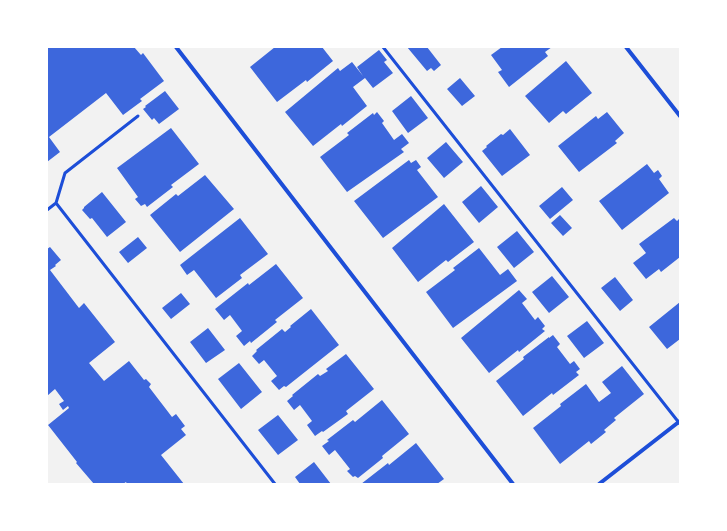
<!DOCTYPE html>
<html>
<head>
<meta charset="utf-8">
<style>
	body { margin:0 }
	#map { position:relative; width:727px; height:531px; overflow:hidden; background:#f2f2f2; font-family:Arial,sans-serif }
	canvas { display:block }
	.frame { position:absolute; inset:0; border:48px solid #fff; pointer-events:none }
</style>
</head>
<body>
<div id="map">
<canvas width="727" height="531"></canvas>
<div class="frame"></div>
</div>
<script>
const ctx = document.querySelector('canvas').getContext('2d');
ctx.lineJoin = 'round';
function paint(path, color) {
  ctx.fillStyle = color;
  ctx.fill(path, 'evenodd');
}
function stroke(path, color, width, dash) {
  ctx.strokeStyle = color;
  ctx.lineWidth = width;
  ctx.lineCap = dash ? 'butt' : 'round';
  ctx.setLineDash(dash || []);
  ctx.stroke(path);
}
const building = new Path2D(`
	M47 47H134L141 55 143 53 164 81 140 99 142 101 123 115 106 93 49 137 60 152 47 162Z
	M275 47H322L333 61 307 82 306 80 277 102 250 67Z
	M407 47H427L441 65 434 71 431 68 427 71Z
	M502 47H552L545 52 548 56 509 87 498 72 502 70 491 55Z
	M379 50 387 60 384 62 393 73 373 88 365 78 353 87 367 106 342 126 341 124 313 146 285 112 338 68 340 71 352 62 363 76 357 67Z
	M566 61 592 93 566 114 563 111 549 123 525 96Z
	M460 78 475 96 462 106 447 89Z
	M165 91 179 109 159 124 154 118 152 120 143 109 146 107 145 106Z
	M411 96 428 118 408 133 392 111Z
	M377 112 384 121 382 123 394 140 402 134 409 143 401 149 404 152 347 192 320 157 349 135 347 133 373 113 374 115Z
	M607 112 624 133 615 141 617 143 579 172 558 146 596 116 598 119Z
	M171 128 199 164 171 185 173 187 147 207 145 204 141 206 135 199 138 197 117 168Z
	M510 129 530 155 502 176 482 151 487 147 486 146 501 134 503 135Z
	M446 142 463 162 444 178 427 158Z
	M409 160 411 163 416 160 421 167 417 170 438 197 383 238 354 201Z
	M647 164 654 173 658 170 662 176 659 179 669 193 622 230 599 201Z
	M205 175 234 209 180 252 150 215 176 194 178 196Z
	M481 186 498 207 479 223 462 202Z
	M562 187 573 200 550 219 539 206Z
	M102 192 126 222 107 237 92 218 90 219 82 210 84 208V207Z
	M444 204 474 242 448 262 446 260 418 282 392 248Z
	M560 215 572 228 563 236 551 223Z
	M240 218 268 254 240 275 242 278 216 298 194 270 187 275 180 265Z
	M674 218 677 221 680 218V257L661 272 659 269 646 279 633 263 646 253 639 244Z
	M517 231 534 252 514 268 497 247Z
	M138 237 147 248 128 263 119 252Z
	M50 247 61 260 55 265 56 266 50 270 79 308 84 303 115 342 89 363 104 381 129 361 144 380 146 379 151 384 149 387 172 417 176 414 185 426 181 429 186 435 161 455 184 484H127L126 482 123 484H94L76 463 77 462 48 425 69 408 68 406 63 410 59 404 64 401 55 389 47 396V249Z
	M479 248 500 275 508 269 517 281 453 328 426 292 455 270 453 268Z
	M276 264 303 298 275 320 277 322 251 343 250 341 244 346 236 336 242 331 230 315 224 320 215 309 248 283 249 285Z
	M552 276 569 297 549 313 532 292Z
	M615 277 633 300 620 311 601 288Z
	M519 290 527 299 522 303 535 320 538 317 545 326 542 329 545 331 519 352 518 350 489 373 461 338Z
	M181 293 190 304 171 319 162 308Z
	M680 302V339L667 349 649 327Z
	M311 309 339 345 286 387 284 386 279 390 271 381 277 376 264 360 259 364 252 356 257 351 256 350 282 329 285 332 291 327 290 326Z
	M587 321 604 343 584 358 567 336Z
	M208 328 225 350 206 363 190 342Z
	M553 335 560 344 557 347 570 364 574 361 580 369 576 372 579 375 553 395 552 393 523 416 496 381 524 359 523 357 549 337V338Z
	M346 354 374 389 346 411 348 414 323 432 322 431 315 436 307 425 312 421 300 405 294 410 287 401 293 396 292 395 318 374 320 376 328 371 326 369Z
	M239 363 262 392 241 409 218 379Z
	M622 366 644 394 614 418 616 420 604 430 606 432 591 444 589 441 560 464 533 428 561 406 560 404 586 384 599 402 611 393 602 382Z
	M382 400 409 434 382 456 383 458 358 478 355 476 353 477 347 471 350 469 335 450 329 455 322 446 329 441 327 440 353 420 355 422Z
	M278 415 298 440 278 455 258 430Z
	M416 443 444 479 437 484H361L388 463 389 465Z
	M314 462 331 484H300L295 477Z`);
const service = new Path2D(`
	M383 47 680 424
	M56 203 65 173 138 116
	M47 210 56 203 275 484`);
const minor = new Path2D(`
	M176 47 513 484
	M626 47 680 116
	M599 484 680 421`);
paint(building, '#3d67dc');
stroke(service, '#1d4ed8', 3);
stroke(minor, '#1d4ed8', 4);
</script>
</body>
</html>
